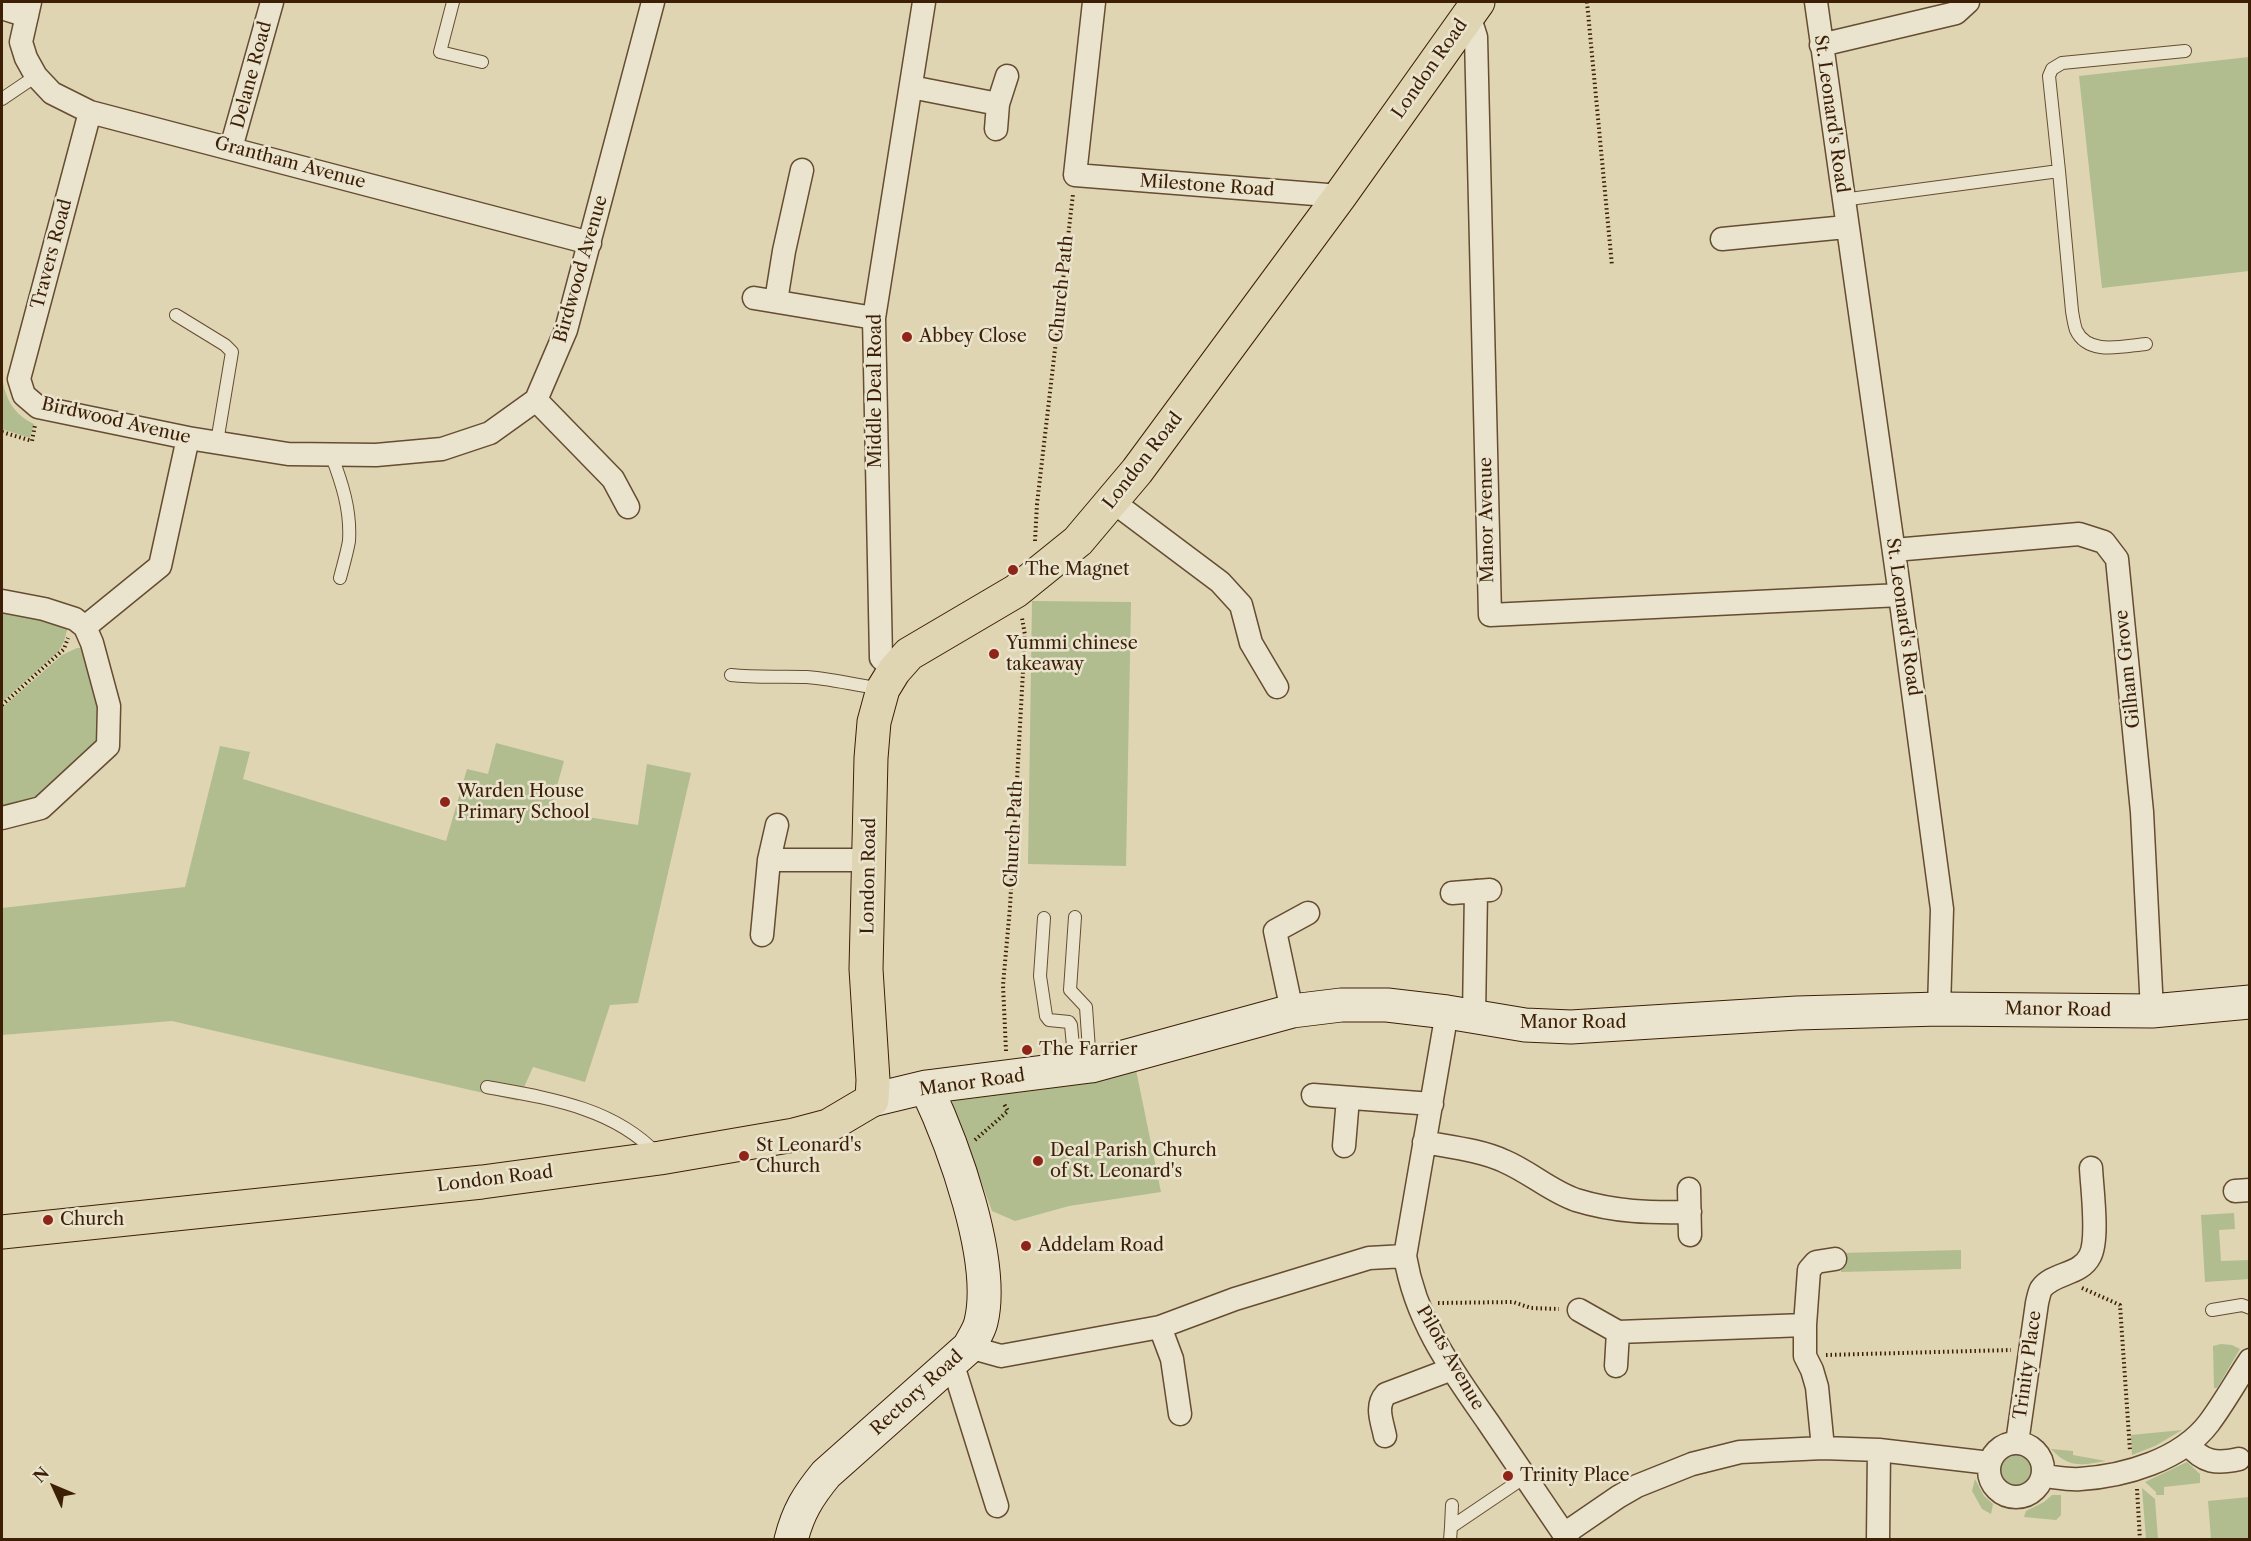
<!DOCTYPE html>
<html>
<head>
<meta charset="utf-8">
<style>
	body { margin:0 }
	#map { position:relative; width:2251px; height:1541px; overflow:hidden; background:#dfd5b3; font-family:"Libre Caslon Text",serif }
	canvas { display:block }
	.frame { position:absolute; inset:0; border:3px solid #3d1f06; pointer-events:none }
	.north { position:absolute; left:24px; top:1457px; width:60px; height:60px; -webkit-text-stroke:4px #eae4ce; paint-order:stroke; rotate:314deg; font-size:16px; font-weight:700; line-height:24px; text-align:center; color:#3d1f06 }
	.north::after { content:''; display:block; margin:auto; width:21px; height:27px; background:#3d1f06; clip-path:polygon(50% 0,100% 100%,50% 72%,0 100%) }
</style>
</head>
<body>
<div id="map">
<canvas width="2251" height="1541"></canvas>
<div class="frame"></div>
<div class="north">N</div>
</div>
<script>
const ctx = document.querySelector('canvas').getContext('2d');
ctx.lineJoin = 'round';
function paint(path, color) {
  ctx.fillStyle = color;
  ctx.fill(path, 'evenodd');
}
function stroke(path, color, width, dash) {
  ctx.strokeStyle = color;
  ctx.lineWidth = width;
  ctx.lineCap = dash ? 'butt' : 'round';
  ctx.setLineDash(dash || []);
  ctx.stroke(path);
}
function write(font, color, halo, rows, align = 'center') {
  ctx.font = font + ' "Libre Caslon Text",serif';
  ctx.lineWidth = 5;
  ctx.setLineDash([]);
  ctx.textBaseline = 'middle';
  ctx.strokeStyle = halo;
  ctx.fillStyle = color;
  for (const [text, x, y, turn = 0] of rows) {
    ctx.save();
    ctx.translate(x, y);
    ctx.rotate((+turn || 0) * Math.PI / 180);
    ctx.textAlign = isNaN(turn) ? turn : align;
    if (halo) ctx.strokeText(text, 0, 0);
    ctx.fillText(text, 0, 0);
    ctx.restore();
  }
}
const green = new Path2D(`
	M2249 57V271L2102 288 2079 76Z
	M2 378C6 399 13 414 34 424L30 438 2 429Z
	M1032 601 1131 602 1126 866 1028 864Z
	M2 609 68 627 64 641 59 651 2 702Z
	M77 648H89L100 719 97 747 43 796 2 808V708L62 655Z
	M496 743 564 761 550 811 638 825 647 764 691 773 638 1003 610 1005 585 1082 533 1067 518 1101 172 1021 2 1035V908L185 887 220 746 250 752 243 779 446 841 467 769 488 774Z
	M1135 1065 1161 1192 1069 1206 1015 1221 992 1211 950 1097Z
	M2234 1213 2235 1229 2219 1230 2221 1261 2249 1260V1279L2205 1282 2201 1215Z
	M1961 1250V1269L1841 1272 1840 1253Z
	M2221 1344 2232 1345 2240 1349 2217 1388H2214L2213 1346Z
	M2182 1430 2155 1446 2132 1455 2131 1435Z
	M2051 1449 2073 1451V1455L2106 1461C2081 1465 2070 1469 2051 1449Z
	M1997 1470a19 19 0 1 1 38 0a19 19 0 1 1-38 0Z
	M2187 1462 2200 1474V1483L2164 1487V1495H2156V1492L2145 1482Z
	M1975 1479 1984 1496 1993 1504 1991 1514 1982 1509 1972 1491Z
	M2142 1488 2155 1499 2158 1539H2146Z
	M2052 1495H2061V1515L2056 1520 2024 1517 2026 1511 2044 1502Z
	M2249 1497V1539H2211L2208 1501Z`);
const path = new Path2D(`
	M1587 2 1612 266
	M2 432 32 441 35 425
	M1035 541 1037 504 1073 194
	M2 705 64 649 68 638
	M1006 1051 1003 985 1010 907 1025 635 1022 618
	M975 1140 1008 1111 1004 1104
	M2082 1288 2120 1305 2130 1451
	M1438 1303 1513 1302 1531 1308 1559 1309
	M1826 1355 2011 1350
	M2137 1489 2140 1540`);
const lane = new Path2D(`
	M453 2 440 52 482 62
	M2 99 36 76
	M2059 171 2072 311C2073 317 2074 324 2076 330 2088 356 2123 346 2146 344
	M1842 200 2059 171 2049 76 2052 69 2062 63 2185 51
	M176 315 225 345 232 352 217 442
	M331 454C342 483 351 510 349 541 347 553 343 566 340 578
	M731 675C757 678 781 676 807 677 832 679 857 685 881 689
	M1075 917 1070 990 1086 1007 1090 1064
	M1044 918 1040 976 1046 1016 1049 1020 1069 1022 1071 1025 1075 1067
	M487 1087C547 1098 613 1107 657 1154
	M2212 1310 2242 1305 2250 1308
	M1451 1527 1452 1505
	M1450 1540 1451 1527 1525 1477`);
const street = new Path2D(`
	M30 2 21 42 26 58 36 76 52 93 90 112 590 243
	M1094 2 1075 175 1340 196
	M1816 2 1900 595 1942 909 1939 1009
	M2 8 27 16
	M1469 15 1476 37 1490 615 1900 595
	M1821 45 1956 13 1968 2
	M911 87 998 104
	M90 112 19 379 24 395 38 407 188 438 288 454 376 455 442 449 490 433 536 400 566 330 653 2
	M996 129 998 104 1007 76
	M231 148 272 2
	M1722 239 1846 227
	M754 298 874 318
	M776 301 784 251 802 170
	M536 400 613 479 628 507
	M1112 501 1220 582 1241 605 1251 643 1277 687
	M1894 550 2079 534 2104 542 2117 559 2142 812 2152 1011
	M2 601 44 609 75 619 85 627 92 643 109 706 108 746 41 808 2 818
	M85 627 160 566 188 438
	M894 671 881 658 874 318 924 2
	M769 860 777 825
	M1452 893 1490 890
	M762 935 769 860H870
	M1292 1011 1275 931 1308 913
	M1447 1012 1405 1256C1416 1322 1451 1369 1488 1422 1514 1461 1541 1500 1568 1540
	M1474 1017 1476 891
	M1313 1095 1432 1104
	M1424 1142C1450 1147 1480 1150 1504 1161 1530 1172 1550 1191 1576 1200 1615 1212 1650 1213 1690 1212
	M1344 1146 1348 1098
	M1689 1189 1690 1235
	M2235 1191 2250 1190
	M1579 1310 1618 1332 1805 1325
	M1160 1327 1172 1359 1180 1414
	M969 1347 1001 1356 1160 1327 1235 1299 1369 1258 1405 1256
	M952 1362 997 1506
	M1616 1366 1618 1332
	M1385 1436C1382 1421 1375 1406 1386 1394L1452 1369
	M1989 1470a27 27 0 1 1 54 0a27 27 0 1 1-54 0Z
	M2017 1443 2037 1303C2038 1299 2039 1293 2041 1289 2053 1272 2080 1276 2090 1256 2099 1239 2092 1189 2091 1168
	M2188 1444C2203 1463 2217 1464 2239 1459
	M1823 1448 1817 1387 1812 1370 1805 1356V1325L1809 1270 1816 1262 1835 1259
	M2043 1476C2055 1477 2068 1480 2080 1479 2125 1476 2181 1460 2209 1423 2224 1403 2236 1381 2250 1360
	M1564 1534 1618 1497 1637 1486 1692 1464 1740 1452 1823 1448 1879 1450 1990 1463
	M1878 1540 1879 1450`);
const secondary = new Path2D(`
	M872 1100 926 1087 1091 1066 1292 1011 1341 1005H1387L1447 1012 1525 1025 1571 1027 1797 1013 1939 1009 2152 1011 2250 1002
	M791 1540C798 1512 808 1496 826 1474L969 1347C973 1339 979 1331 981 1322 996 1260 953 1144 926 1087`);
const primary = new Path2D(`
	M2 1232 482 1182 660 1158 794 1135 828 1126 872 1100 873 1080 866 969 871 758 874 722 883 689 894 671 909 654 1016 591 1078 541 1137 471 1340 196 1478 2`);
const markers = [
	[907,337,6,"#8f2418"],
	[1013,570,6,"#8f2418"],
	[994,654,6,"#8f2418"],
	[445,802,6,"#8f2418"],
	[1027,1050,6,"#8f2418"],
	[744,1156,6,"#8f2418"],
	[1038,1161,6,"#8f2418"],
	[48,1220,6,"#8f2418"],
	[1026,1246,6,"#8f2418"],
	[1508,1476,6,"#8f2418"]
];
const streetNames = [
	["London Road",1430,69,-55],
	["Delane Road",252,75,-75],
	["St. Leonard's Road",1831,114,82],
	["Grantham Avenue",290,163,15],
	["Milestone Road",1207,186,4],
	["Travers Road",52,254,-75],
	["Birdwood Avenue",581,269,-74],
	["Church Path",1062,289,-84],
	["Middle Deal Road",876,391,-90],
	["Birdwood Avenue",116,421,13],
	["London Road",1143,461,-52],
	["Manor Avenue",1487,520,-91],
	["St. Leonard's Road",1903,617,82],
	["Gilham Grove",2128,669,-96],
	["Church Path",1014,834,-87],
	["London Road",869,876,-89],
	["Manor Road",2058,1010,1],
	["Manor Road",1573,1023],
	["Manor Road",972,1083,-8],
	["London Road",495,1179,-7],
	["Pilots Avenue",1450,1358,60],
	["Trinity Place",2028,1365,-82],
	["Rectory Road",917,1393,-42]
];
const poiNames = [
	["Abbey Close",919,337],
	["The Magnet",1025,570],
	["Yummi chinese",1006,644],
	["takeaway",1006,665],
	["Warden House",457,792],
	["Primary School",457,813],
	["The Farrier",1039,1050],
	["St Leonard's",756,1146],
	["Church",756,1167],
	["Deal Parish Church",1050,1151],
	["of St. Leonard's",1050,1172],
	["Church",60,1220],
	["Addelam Road",1038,1246],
	["Trinity Place",1520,1476]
];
paint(green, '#b1bd8e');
stroke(lane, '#664c31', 14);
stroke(street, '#664c31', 25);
stroke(secondary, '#3d1f06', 35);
stroke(primary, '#3d1f06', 35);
stroke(path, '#3d1f06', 4, [1.5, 3]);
stroke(lane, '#eae4ce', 12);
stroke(street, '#eae4ce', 22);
stroke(secondary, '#eae4ce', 33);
stroke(primary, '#dfd5b3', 33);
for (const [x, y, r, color] of markers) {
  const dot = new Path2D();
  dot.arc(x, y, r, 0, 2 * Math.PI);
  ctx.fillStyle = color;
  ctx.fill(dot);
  stroke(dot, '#eae4ce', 2);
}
write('18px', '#3d1f06', '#eae4ce', streetNames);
write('18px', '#3d1f06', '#eae4ce', poiNames, 'left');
</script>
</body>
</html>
